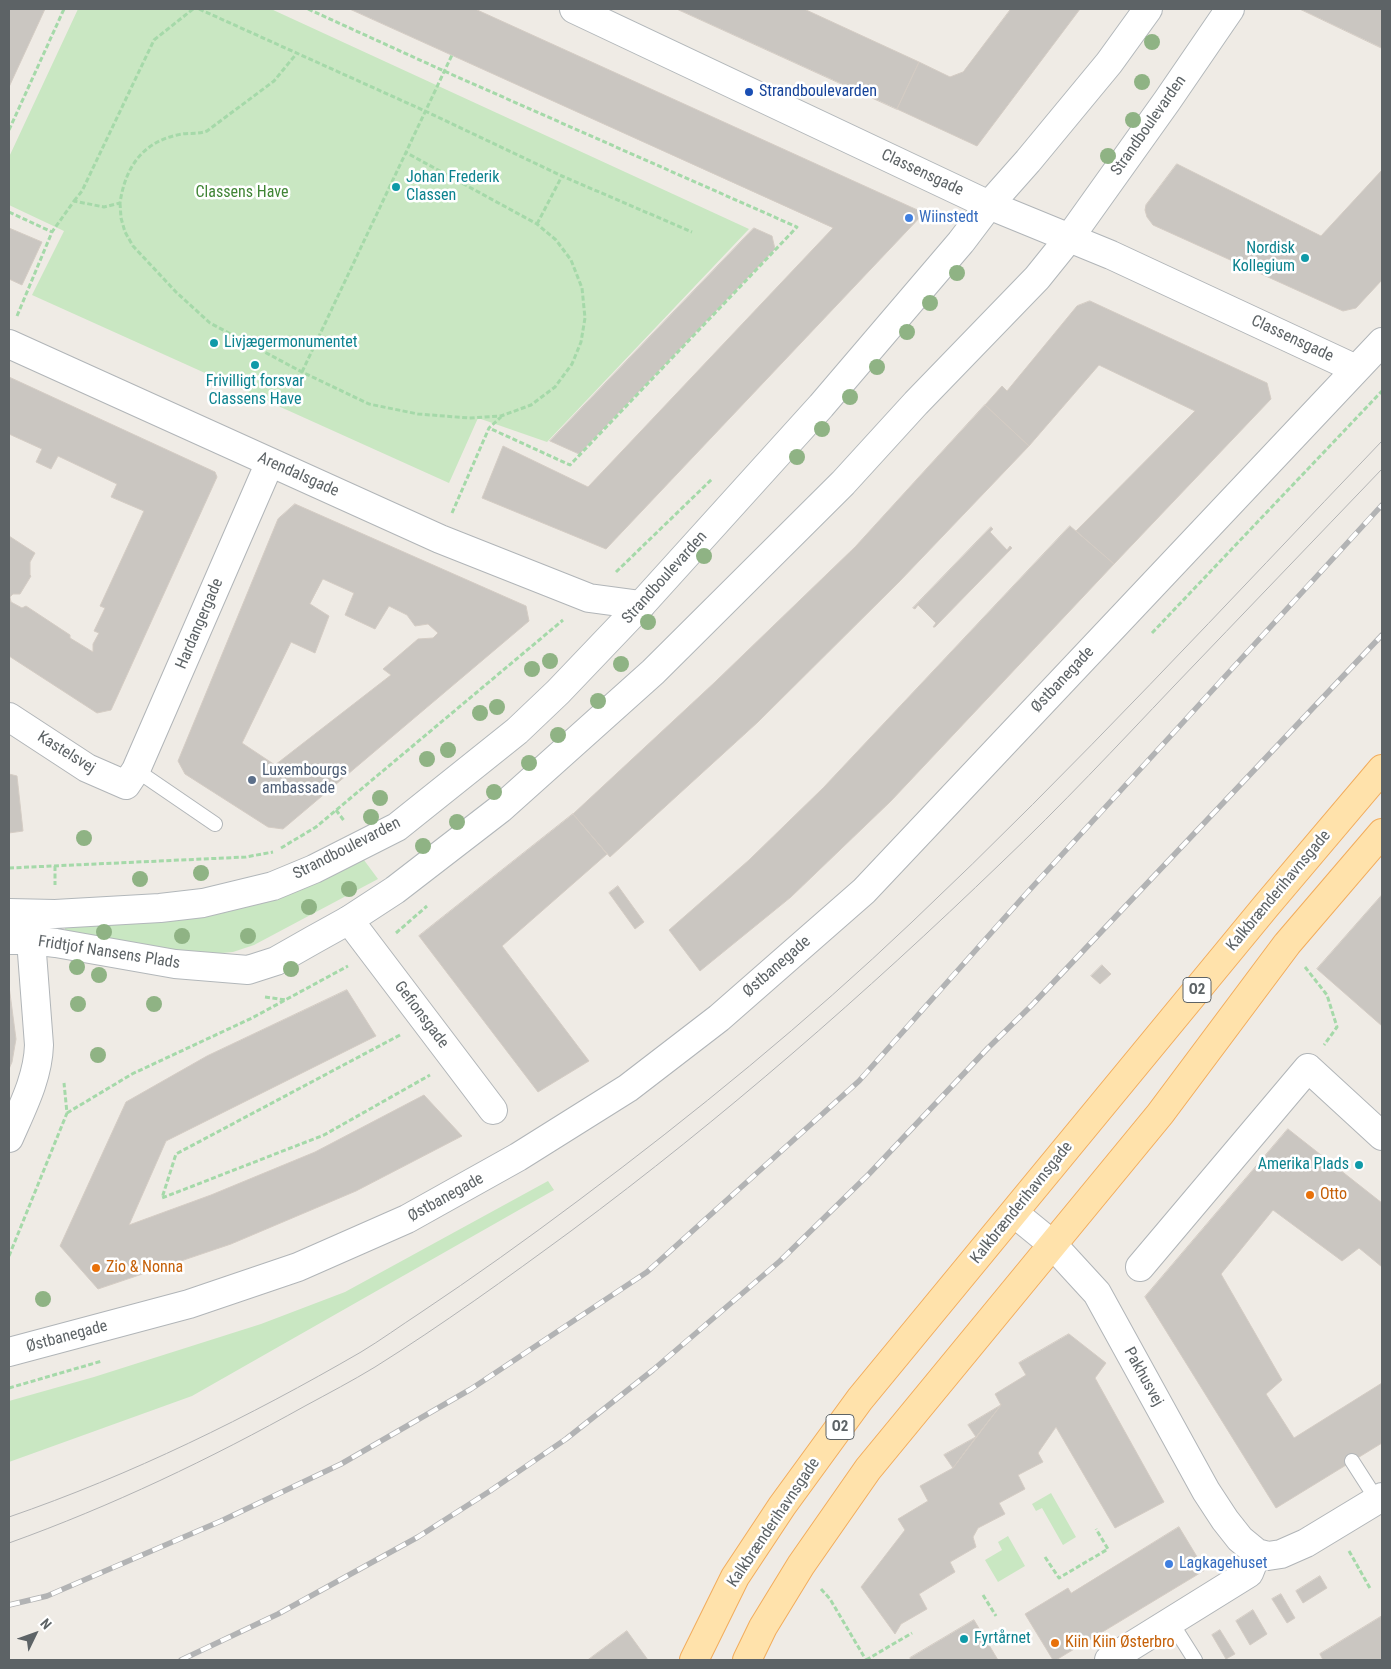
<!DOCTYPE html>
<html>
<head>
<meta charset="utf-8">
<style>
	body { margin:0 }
	#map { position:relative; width:1391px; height:1669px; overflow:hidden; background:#efebe5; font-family:"Roboto Condensed",sans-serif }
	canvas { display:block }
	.frame { position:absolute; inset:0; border:10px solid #5d6366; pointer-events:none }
	.north { position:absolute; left:10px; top:1609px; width:50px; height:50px; -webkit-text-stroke:4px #fff; paint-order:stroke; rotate:48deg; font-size:14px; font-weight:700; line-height:20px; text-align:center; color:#5d6366 }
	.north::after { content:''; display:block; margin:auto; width:18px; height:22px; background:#5d6366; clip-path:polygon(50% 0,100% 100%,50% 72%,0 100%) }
</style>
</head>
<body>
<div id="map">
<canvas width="1391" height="1669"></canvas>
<div class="frame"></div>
<div class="north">N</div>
</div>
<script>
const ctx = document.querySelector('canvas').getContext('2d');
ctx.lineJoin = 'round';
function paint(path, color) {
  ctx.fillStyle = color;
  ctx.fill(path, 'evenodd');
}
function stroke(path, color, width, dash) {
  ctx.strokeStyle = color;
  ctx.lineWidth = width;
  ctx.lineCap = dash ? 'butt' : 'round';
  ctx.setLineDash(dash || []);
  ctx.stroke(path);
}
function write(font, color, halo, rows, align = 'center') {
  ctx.font = font + ' "Roboto Condensed",sans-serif';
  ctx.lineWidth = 5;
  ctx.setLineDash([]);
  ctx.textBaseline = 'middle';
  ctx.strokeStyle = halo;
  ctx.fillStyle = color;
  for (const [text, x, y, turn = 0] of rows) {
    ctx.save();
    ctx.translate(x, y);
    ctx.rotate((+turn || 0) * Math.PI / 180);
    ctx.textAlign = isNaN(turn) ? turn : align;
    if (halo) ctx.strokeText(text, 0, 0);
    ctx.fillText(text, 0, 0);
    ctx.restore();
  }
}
const green = new Path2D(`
	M78 9H271L749 229 547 442 478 418 449 483 32 295 64 231 9 205V157Z
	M361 856 378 879 254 945 233 952 210 954 187 953 65 933V925Z
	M548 1181 554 1190 192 1396 9 1462V1401L94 1377 261 1324 345 1292Z
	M1051 1493 1076 1537 1063 1545 1042 1508 1036 1511 1032 1504Z
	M1008 1536 1025 1566 998 1582 985 1560 1002 1550 998 1542Z`);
const building = new Path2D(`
	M9 9H45L9 87Z
	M350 9H475L924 213 606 549 482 498 503 446 588 487 833 228Z
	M677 9H804L919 62 897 109Z
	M1011 9H1080L977 146 897 109 919 62 950 77 963 72Z
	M1300 9H1382V48Z
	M1177 164 1321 236 1382 170V280L1356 308 1343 311 1153 225 1147 217 1145 210 1146 205Z
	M9 228 42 242 22 285 9 279Z
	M754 228 772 236 775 249 579 454 550 441Z
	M1090 301 1267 383 1271 399 1114 564 1076 531 1195 411 1099 365 1029 446 985 405 1002 386 1007 391 1077 306Z
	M9 377 215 472 217 477 111 710 97 713 9 656V536L35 553 30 562V575L31 576 20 594H13L10 597 11 602 22 608 26 606 70 635V638L93 652V644L99 633 94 631 105 608 100 606 144 511 111 497 117 484 58 456 51 469 36 462 42 449 9 434Z
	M985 405 1029 446 899 582 758 722 610 857 573 814 715 682 855 547Z
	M295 504 526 606 529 621 283 829 268 827 185 774 178 761 278 519ZM323 579 354 593 345 615 375 629 389 606 407 615 415 626 428 624 438 633 433 638 418 639 383 669 391 675 275 765 242 743 291 642 315 653 329 616 310 604Z
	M1070 526 1114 564 891 801 791 897 700 971 669 930 749 860 823 788Z
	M991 527 993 529 990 532 1007 550 1010 546 1012 548 935 627H933L936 623 918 605 915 609 913 608Z
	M9 774 17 776 23 831 9 833Z
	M573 814 607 854 502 946 589 1061 538 1092 419 936Z
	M618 886 644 922 635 929 609 893Z
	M1382 895V1026L1317 969Z
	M1102 965 1111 974 1100 984 1091 976Z
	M9 986 16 1039 12 1062 9 1069Z
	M347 990 376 1036 166 1141 129 1225 211 1195 315 1152 424 1095 462 1136 356 1191 231 1244 98 1289 60 1246 126 1102 207 1056Z
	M1288 1129 1382 1203V1267L1359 1248 1342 1261 1273 1210 1221 1274 1282 1380 1266 1394 1294 1438 1382 1383V1443L1276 1508 1145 1297Z
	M1069 1334 1106 1363 1095 1378 1164 1502 1115 1528 1056 1427 1038 1453 1043 1462 1018 1475 1025 1489 999 1503 1005 1514 978 1528 973 1537 976 1547 950 1562 955 1572 919 1594 927 1609 901 1624 895 1634 861 1587 905 1530 898 1519 928 1501 920 1486 953 1468 1001 1405 995 1394 1026 1375 1019 1363Z
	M1001 1405 976 1437 968 1425Z
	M976 1437 953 1468 944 1455Z
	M1179 1527 1205 1570 1056 1660H1053L1025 1614 1068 1588 1071 1593Z
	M1320 1576 1327 1588 1303 1603 1296 1591Z
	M1281 1594 1295 1618 1287 1623 1272 1599Z
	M1253 1610 1267 1634 1250 1645 1236 1621Z
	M1382 1616V1660H1323L1320 1654Z
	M974 1620 998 1660H911L910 1658Z
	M1220 1630 1235 1654 1226 1659 1212 1635Z
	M627 1631 648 1660H588Z`);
const path = new Path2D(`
	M199 9 425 111 562 176 692 232
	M308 9 444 71 797 227 570 465 489 428
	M9 130 64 9
	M74 201 82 191 154 40 193 9
	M120 203 121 218 125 232 133 246 176 292 210 323 302 372 369 404 418 414 469 418 501 416 531 405 555 387 572 364 581 342 585 318 582 288 571 260 556 240 537 224 405 152
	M9 212 52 232
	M537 224 562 176
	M17 316 52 232 74 201 104 207 120 203C125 169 141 143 177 135 188 132 197 135 207 131L274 81 297 53
	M302 372 452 55
	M452 513 489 428 501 417
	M616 572 712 479
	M1152 633 1382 391
	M336 810 345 822
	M281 848 316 827 563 620
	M55 866V885
	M9 868 246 857 273 852
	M396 933 427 906
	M1305 967 1327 995 1337 1027 1324 1045
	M265 997 286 1000
	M400 1035 176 1154 162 1198 324 1135 430 1075
	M67 1113 132 1074 252 1018 348 966
	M9 1256 67 1113 64 1083
	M9 1388 102 1361
	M1349 1551 1371 1590
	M1045 1557 1059 1578 1108 1549 1096 1529
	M821 1589 830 1599 866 1660
	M983 1595 996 1616
	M866 1660 912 1633`);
const lane = new Path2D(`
	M136 770 215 824
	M1352 1461 1377 1500
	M1171 1622 1195 1660`);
const street = new Path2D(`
	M989 205 1111 255 1356 369
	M9 344 440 539 589 598 641 605
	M9 717 87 768 126 785 136 770 270 462
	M349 920 493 1110
	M9 1138C22 1108 38 1078 39 1045L31 940
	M1014 1213 1052 1244 1097 1293 1206 1491 1225 1520 1240 1539 1257 1553 1268 1556 1281 1554 1306 1543 1382 1497
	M1140 1267 1308 1068 1382 1136
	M9 1352 189 1304 298 1267 407 1219 518 1157 628 1088 719 1018 864 891 1382 342
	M1109 1660 1249 1573 1257 1553`);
const secondary = new Path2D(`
	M574 9 989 205
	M9 913 55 914 160 908 203 903 273 886 314 869 397 827 517 731 558 692 641 605 821 406 961 242 989 205 1028 161 1109 63 1148 9
	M9 940H31L56 943 175 964 248 970 276 961 313 940 349 920 395 890 500 809 653 672 843 483 916 403 1037 278 1070 237 1167 101 1230 9`);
const primary = new Path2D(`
	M694 1660 735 1577 782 1506 860 1399 1266 906 1382 769
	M747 1660 763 1627 801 1565 868 1469 1160 1114 1287 944 1382 833`);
const tram = new Path2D(`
	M9 1517C131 1475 249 1417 361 1352 381 1340 400 1326 420 1313 474 1277 527 1239 579 1200 694 1114 808 1021 912 922 1075 768 1227 603 1382 441
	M9 1543C112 1506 210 1459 305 1406 329 1393 352 1381 375 1367 442 1325 507 1278 571 1231 723 1118 865 994 1001 863 1061 806 1117 746 1174 686 1244 613 1313 541 1382 469`);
const rail = new Path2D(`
	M9 1605 47 1596 221 1521 341 1464 471 1389 647 1272 859 1081 1025 895 1382 505
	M181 1660 278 1614 418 1537 490 1491 566 1439 653 1370 780 1261 869 1174 988 1048 1032 1005 1382 635`);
const trees = [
	[1152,42],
	[1142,82],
	[1133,120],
	[1108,156],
	[957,273],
	[930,303],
	[907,332],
	[877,367],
	[850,397],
	[822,429],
	[797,457],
	[704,556],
	[648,622],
	[550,661],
	[621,664],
	[532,669],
	[598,701],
	[497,707],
	[480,713],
	[558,735],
	[448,750],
	[427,759],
	[529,763],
	[494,792],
	[380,798],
	[371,817],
	[457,822],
	[84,838],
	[423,846],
	[201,873],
	[140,879],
	[349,889],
	[309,907],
	[104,932],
	[182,936],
	[248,936],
	[77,967],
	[291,969],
	[99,975],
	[78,1004],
	[154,1004],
	[98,1055],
	[43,1299]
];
const markers = [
	[749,92,5,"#1a4fb4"],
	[396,187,5,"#0f9aa8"],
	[909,218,5,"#3f7fe0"],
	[1305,258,5,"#0f9aa8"],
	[214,343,5,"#0f9aa8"],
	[255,365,5,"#0f9aa8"],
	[252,780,5,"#5c6f8a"],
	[1359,1165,5,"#0f9aa8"],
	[1310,1195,5,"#e8710a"],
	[96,1268,5,"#e8710a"],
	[1169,1564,5,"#3f7fe0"],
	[964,1639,5,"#0f9aa8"],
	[1055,1643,5,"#e8710a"]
];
const shields = [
	[1197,990,28],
	[840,1427,28]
];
const shieldNames = [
	["O2",1197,990],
	["O2",840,1427]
];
const transitNames = [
	["Strandboulevarden",759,92]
];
const streetNames = [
	["Strandboulevarden",1149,126,-55],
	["Classensgade",922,173,25],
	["Classensgade",1292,339,25],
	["Arendalsgade",298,475,24],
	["Strandboulevarden",665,578,-48],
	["Hardangergade",200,624,-67],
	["Østbanegade",1063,680,-47],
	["Kastelsvej",66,753,32],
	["Strandboulevarden",347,849,-27],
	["Kalkbrænderihavnsgade",1279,891,-50],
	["Fridtjof Nansens Plads",109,953,9],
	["Østbanegade",777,967,-41],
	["Gefionsgade",421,1015,53],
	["Østbanegade",446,1198,-29],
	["Kalkbrænderihavnsgade",1022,1203,-51],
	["Østbanegade",67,1337,-15],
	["Pakhusvej",1143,1377,61],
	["Kalkbrænderihavnsgade",774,1523,-56]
];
const cultureNames = [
	["Johan Frederik",406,178],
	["Classen",406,196],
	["Nordisk",1295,249,"right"],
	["Kollegium",1295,267,"right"],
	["Livjægermonumentet",224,343],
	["Frivilligt forsvar",255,382,"center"],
	["Classens Have",255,400,"center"],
	["Amerika Plads",1349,1165,"right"],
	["Fyrtårnet",974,1639]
];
const parkNames = [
	["Classens Have",242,193]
];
const shopNames = [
	["Wiinstedt",919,218],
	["Lagkagehuset",1179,1564]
];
const serviceNames = [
	["Luxembourgs",262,771],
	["ambassade",262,789]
];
const foodNames = [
	["Otto",1320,1195],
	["Zio & Nonna",106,1268],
	["Kiin Kiin Østerbro",1065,1643]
];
paint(green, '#c9e7c2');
paint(building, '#cac6c1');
stroke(building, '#d4ccc4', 1);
stroke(lane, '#b1b5b8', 16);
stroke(street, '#b1b5b8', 30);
stroke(secondary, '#b2b7ba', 30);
stroke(primary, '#f2ac5c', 30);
stroke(path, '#a5d9a9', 3, [5, 2.5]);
stroke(lane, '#fff', 14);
stroke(street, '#fff', 28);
stroke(secondary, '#fff', 28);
stroke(primary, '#ffe2ab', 28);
stroke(tram, '#b2b3b4', 1);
stroke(rail, '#b2b3b4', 5.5);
stroke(rail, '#fff', 4, [11]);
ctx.fillStyle = '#8fb384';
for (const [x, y] of trees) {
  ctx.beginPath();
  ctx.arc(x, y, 8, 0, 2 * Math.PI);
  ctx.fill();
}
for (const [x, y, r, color] of markers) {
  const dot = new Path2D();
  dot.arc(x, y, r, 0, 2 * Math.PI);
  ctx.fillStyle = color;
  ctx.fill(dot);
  stroke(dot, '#fff', 2);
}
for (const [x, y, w] of shields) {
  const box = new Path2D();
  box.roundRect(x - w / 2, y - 12.5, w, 25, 4);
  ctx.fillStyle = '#fff';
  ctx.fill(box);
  stroke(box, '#5d6366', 1);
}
write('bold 15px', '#5d6366', null, shieldNames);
write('16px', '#164399', '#fff', transitNames, 'left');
write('16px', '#5d6366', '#fff', streetNames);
write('16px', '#0d838f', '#fff', cultureNames, 'left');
write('16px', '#408535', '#fff', parkNames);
write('16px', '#366cbe', '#fff', shopNames, 'left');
write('16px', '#4e5e75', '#fff', serviceNames, 'left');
write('16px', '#c56008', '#fff', foodNames, 'left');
</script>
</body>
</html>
